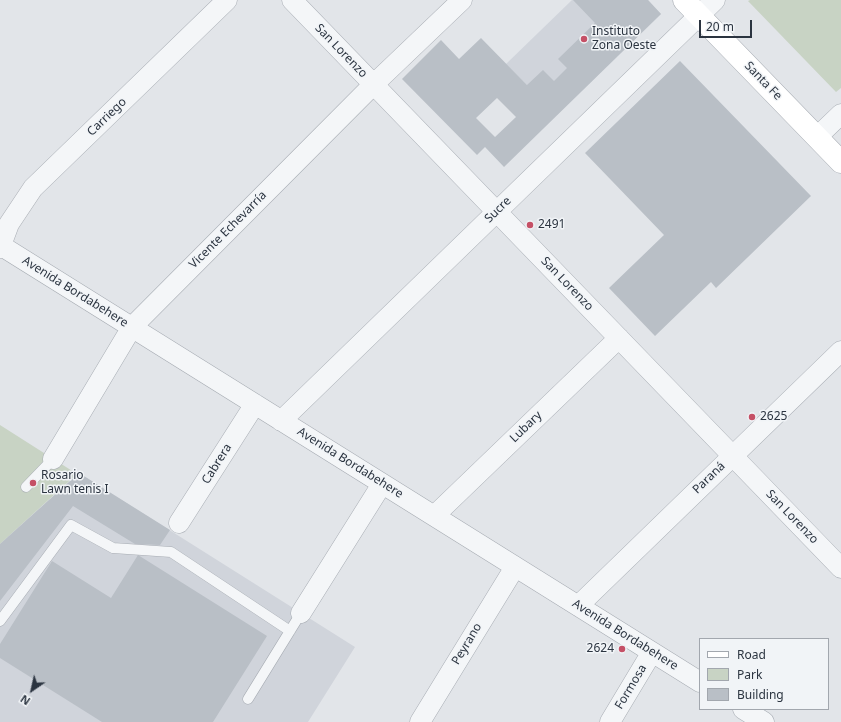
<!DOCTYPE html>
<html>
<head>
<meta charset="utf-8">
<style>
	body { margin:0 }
	#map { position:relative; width:841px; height:722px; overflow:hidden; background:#e2e5e9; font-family:"Noto Sans",sans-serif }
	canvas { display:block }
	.legend { position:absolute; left:699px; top:638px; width:130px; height:72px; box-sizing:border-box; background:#f1f4f7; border:1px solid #a2a7ae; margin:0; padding:5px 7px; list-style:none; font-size:12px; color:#2b3440 }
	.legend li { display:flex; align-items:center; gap:8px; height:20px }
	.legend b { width:20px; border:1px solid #a2a7ae }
	.north { position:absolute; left:12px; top:670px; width:40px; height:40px; -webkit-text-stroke:3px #f1f4f7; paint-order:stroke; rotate:214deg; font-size:11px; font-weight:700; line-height:16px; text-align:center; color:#2b3440 }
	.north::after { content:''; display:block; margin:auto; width:14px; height:18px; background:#2b3440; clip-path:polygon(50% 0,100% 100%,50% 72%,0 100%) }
	.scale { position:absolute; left:699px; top:20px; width:53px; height:18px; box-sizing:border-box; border:2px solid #2b3440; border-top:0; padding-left:5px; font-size:12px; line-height:14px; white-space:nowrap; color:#2b3440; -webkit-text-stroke:3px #f1f4f7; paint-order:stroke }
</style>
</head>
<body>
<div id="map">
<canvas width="841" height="722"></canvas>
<ul class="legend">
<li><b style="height:5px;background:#fff"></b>Road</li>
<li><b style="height:11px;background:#c8d3c4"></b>Park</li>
<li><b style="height:11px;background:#b9bfc6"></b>Building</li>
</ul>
<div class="north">N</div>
<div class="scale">20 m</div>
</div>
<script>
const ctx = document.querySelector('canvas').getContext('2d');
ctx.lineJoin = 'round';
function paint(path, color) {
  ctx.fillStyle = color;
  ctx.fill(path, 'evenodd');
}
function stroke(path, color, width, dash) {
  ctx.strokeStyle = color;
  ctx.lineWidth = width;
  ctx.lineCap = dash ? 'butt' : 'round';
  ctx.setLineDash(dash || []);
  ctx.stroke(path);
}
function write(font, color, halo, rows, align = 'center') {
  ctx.font = font + ' "Noto Sans",sans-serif';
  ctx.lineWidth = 3;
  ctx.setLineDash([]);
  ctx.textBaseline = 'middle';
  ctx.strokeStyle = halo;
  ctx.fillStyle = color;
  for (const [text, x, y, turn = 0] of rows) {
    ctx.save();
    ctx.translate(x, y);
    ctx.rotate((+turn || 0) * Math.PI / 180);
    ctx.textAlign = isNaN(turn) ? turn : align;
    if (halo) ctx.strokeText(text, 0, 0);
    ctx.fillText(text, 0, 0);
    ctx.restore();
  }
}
const built = new Path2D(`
	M572 0H648L661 14 557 115 506 64Z
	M79 473 355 647 308 722H0V544Z`);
const green = new Path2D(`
	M750 0H841V88L836 92 748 1Z
	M0 425 77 474 0 544Z`);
const building = new Path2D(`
	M573 0H648L661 14 504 167 485 147 477 155 402 79 441 40 459 59 481 38 527 85 543 70 554 81 567 68 558 59 595 23ZM497 98 516 117 495 137 476 118Z
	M680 61 811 196 716 288 711 282 655 336 609 288 664 235 585 153Z
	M79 473 170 530 160 545 135 544 73 506 0 601V544Z
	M138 555 267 636 213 722H102L0 658V644L52 561 111 598Z`);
const service = new Path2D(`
	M26 487 53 459
	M0 621 71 525 113 548 171 552 290 631
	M248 699 301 613`);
const minor = new Path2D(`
	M292 0 841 568
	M817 137 841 114
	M0 245 700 682
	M0 248 9 224 33 188 227 0
	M281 421 715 0
	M53 459 132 327 374 84 462 0
	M434 516 619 338
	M179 523 255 404
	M578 606 841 351
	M301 613 382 484
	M743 709 764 722
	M420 722 515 567
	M610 722 652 652`);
const secondary = new Path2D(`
	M684 0 841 162`);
const markers = [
	[584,39,4,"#c55066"],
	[530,225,4,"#c55066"],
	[752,417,4,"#c55066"],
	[33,483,4,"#c55066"],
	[622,649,4,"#c55066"]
];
const poiNames = [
	["Instituto",592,32],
	["Zona Oeste",592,46],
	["2491",538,225],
	["2625",760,417],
	["Rosario",41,476],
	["Lawn tenis I",41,490],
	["2624",614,649,"right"]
];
const streetNames = [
	["San Lorenzo",341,51,46],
	["Santa Fe",763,81,46],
	["Carriego",107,117,-44],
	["Sucre",498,210,-44],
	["Vicente Echevarría",228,230,-45],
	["San Lorenzo",567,284,46],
	["Avenida Bordabehere",75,292,32],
	["Lubary",526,427,-44],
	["Avenida Bordabehere",350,463,32],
	["Cabrera",217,464,-58],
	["Paraná",709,478,-44],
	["San Lorenzo",792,517,46],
	["Avenida Bordabehere",625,635,32],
	["Peyrano",467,644,-59],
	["Formosa",631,687,-59]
];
paint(built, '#d0d4db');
paint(green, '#c8d3c4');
paint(building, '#b9bfc6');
stroke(service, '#a7acb3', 11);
stroke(minor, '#a7acb3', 21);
stroke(secondary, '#a7acb3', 23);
stroke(service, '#f4f6f8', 10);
stroke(minor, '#f4f6f8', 20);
stroke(secondary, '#fff', 22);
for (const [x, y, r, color] of markers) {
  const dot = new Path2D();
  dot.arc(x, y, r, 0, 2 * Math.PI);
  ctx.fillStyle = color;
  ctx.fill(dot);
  stroke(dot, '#f1f4f7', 1.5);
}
write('12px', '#2b3440', '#f1f4f7', poiNames, 'left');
write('12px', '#2b3440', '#f1f4f7', streetNames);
</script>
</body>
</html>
